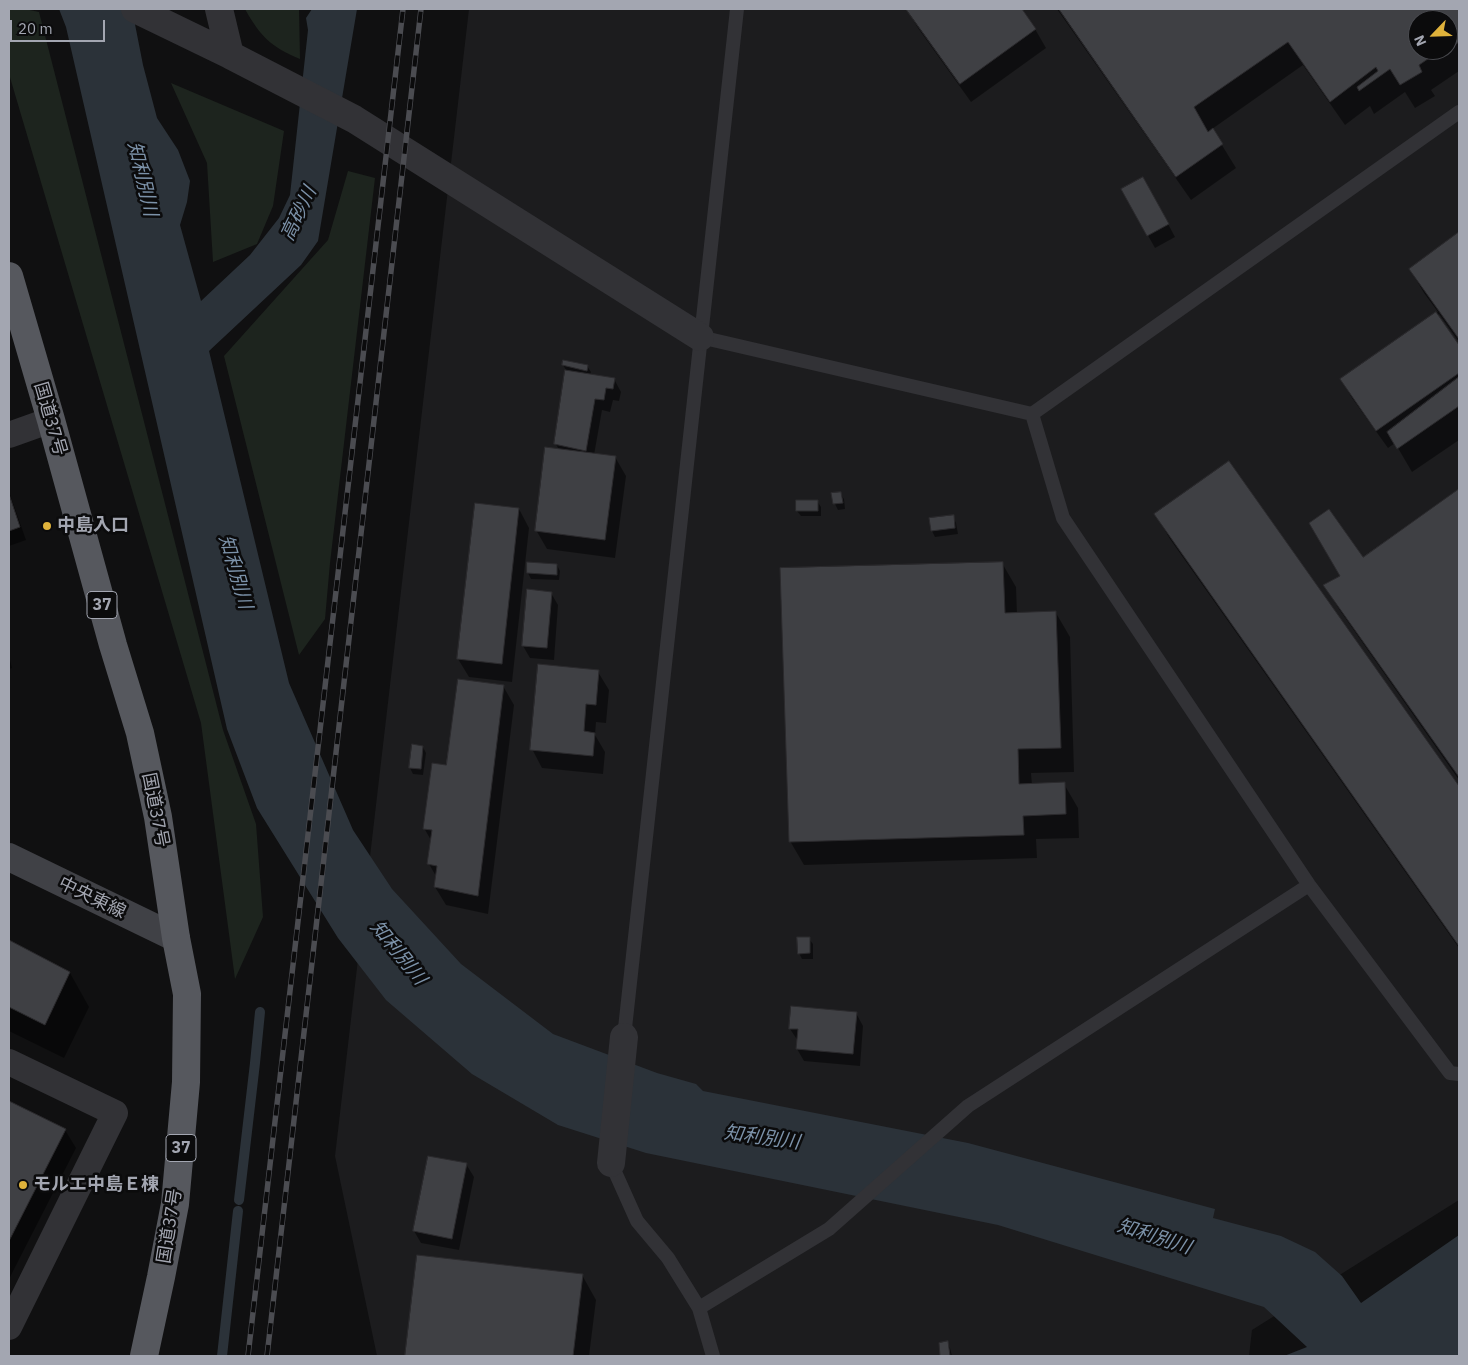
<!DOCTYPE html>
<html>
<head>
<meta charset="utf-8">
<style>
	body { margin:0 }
	#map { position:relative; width:1468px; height:1365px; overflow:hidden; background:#101011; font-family:"IBM Plex Sans",sans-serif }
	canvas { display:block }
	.frame { position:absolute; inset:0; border:10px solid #a3a6b1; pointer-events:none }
	.north { position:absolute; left:1408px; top:10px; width:50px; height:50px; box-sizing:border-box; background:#0b0b0c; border:1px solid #48494e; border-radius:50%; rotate:246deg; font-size:14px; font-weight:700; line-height:20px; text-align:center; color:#a3a6b1 }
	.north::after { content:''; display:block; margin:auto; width:18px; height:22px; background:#dfb23b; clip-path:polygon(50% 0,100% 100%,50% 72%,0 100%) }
	.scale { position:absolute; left:10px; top:20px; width:95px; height:22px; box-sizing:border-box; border:2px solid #a3a6b1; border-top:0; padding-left:6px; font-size:15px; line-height:18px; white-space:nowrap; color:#a3a6b1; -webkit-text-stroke:4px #0b0b0c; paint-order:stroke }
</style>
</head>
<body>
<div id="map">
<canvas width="1468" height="1365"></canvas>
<div class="frame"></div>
<div class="north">N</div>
<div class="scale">20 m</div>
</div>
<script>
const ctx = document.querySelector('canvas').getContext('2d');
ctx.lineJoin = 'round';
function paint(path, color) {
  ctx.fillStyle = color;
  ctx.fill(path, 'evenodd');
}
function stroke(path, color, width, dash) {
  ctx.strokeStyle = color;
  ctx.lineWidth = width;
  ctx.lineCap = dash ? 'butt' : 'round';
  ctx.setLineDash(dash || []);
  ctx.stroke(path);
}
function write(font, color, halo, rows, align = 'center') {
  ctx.font = font + ' "IBM Plex Sans","Noto Sans JP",sans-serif';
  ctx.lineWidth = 5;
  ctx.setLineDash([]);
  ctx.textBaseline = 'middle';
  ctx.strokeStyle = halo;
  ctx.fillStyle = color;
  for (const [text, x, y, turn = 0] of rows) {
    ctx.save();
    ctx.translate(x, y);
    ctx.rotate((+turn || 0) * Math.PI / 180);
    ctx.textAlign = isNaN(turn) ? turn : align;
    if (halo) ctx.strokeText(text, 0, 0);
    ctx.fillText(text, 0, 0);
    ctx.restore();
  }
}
const built = new Path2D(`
	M469 9H1459V1200L1252 1330 1249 1356H377L335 1156ZM1418 20H1448V50H1418Z`);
const green = new Path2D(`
	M9 9H25L39 12 223 730 256 824 263 917 235 979 201 723 9 74Z
	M245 9H299L300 59C271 47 260 36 245 9Z
	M171 83 284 131 273 206 257 244 213 262 207 163Z
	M348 171 375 178 330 563 325 619 299 655 224 356 328 240Z`);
const water = new Path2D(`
	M59 9H132L143 65 157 118 178 150 190 181 187 202 180 225 201 301 250 255 279 218 290 195 308 30 306 18 312 9H357L318 241 301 265 209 351 289 683 353 830 392 889 461 964 553 1034 657 1073 696 1084 703 1091 968 1143 1215 1209 1213 1218 1281 1236 1315 1252 1342 1276 1361 1303 1459 1235V1356H1284L1307 1347 1264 1307 998 1225 646 1153 558 1125 472 1074 386 1000 338 938 257 808 227 729 66 27Z`);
const shadow = new Path2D(`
	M909 9H1020L1035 29 1046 48 971 102 918 28 907 10Z
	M1057 9H1459V71L1431 90 1435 96 1415 108 1405 92 1374 114 1370 106 1345 125 1303 65 1212 129 1236 168 1191 200ZM1418 20H1448V50H1418Z
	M1122 189 1150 190 1175 237 1155 248Z
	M1459 233V342L1439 314 1437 315 1459 347V440L1412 472 1395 443 1388 448 1352 398 1341 379 1438 312 1424 293 1410 269Z
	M563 365 587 366 591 372 590 375 614 379 621 392 619 401 613 400 610 412 602 410 594 455 615 457 626 476 615 558 547 549 536 530 559 450 556 444 566 370Z
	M1229 463 1459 788V948L1170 539 1156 515Z
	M1459 491V780L1339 609 1325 586 1341 576Z
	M9 492 26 540 9 546Z
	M840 493 844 499 845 509 838 510 835 504 833 494Z
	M817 501 821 507V516H801L797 511Z
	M519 509 529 528 512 682 469 677 458 659Z
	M953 517 956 523 958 534 935 537 932 531Z
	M1002 563 1016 587 1017 614 1056 613 1070 637 1074 772 1031 773 1032 785 1064 784 1078 808 1079 838 1036 839 1037 858 804 865 790 841Z
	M557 565 560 571 559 580 531 579 528 573Z
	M551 593 558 605 554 660 530 658 523 646Z
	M9 656 12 668 9 669Z
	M598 672 609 690 606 723 596 722 595 735 605 752 603 774 542 768 532 749Z
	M503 686 514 705 488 914 446 905 435 887 437 878 429 864 432 842 424 828 447 767Z
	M423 747 426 753 423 775 413 774 410 768Z
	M809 939 813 944V959H802L799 953Z
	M9 941 70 973 89 1007 64 1058 9 1031Z
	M856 1013 863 1026 860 1066 804 1061 797 1049 798 1041 790 1029Z
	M9 1102 65 1130 76 1148 9 1279Z
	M466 1164 474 1177 459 1250 421 1243 414 1231Z
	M418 1256 582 1275 596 1300 589 1356H406Z
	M947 1343 950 1348 952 1356H942L940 1344Z`);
const stream = new Path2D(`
	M239 1200 255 1063 260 1012
	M222 1356 238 1211`);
const building = new Path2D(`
	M906 9H1022L1036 29 960 84Z
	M1059 9H1459V42L1453 46 1451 43 1448 45V20H1418V50H1441L1419 65 1422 72 1400 85 1390 69 1359 91 1357 87 1378 71 1376 67 1330 102 1288 42 1194 107 1208 132 1213 128 1223 144 1176 177Z
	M1143 177 1169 224 1147 236 1121 189Z
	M1459 232V339L1409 269Z
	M1436 312 1459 345V373L1376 431 1340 379Z
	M563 360 588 365 587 371 562 365Z
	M565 370 615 378 613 389 606 388 604 400 595 399 586 451 554 444Z
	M1459 377V406L1397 449 1387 432Z
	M545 447 616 456 605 540 535 531Z
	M1229 461 1459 786V946L1154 514Z
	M1459 489V777L1323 585 1340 576 1309 523 1329 509 1363 557Z
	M841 492 843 503 833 504 831 493Z
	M9 494 20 527 9 531Z
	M796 500H818V511H796Z
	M475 503 519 508 502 664 457 659Z
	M954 515 955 528 931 531 929 518Z
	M527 562 557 564V575L527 573Z
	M1003 562 1005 613 1056 611 1061 748 1018 749 1019 784 1065 782 1066 814 1023 816 1024 835 789 842 780 568Z
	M527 589 552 592 547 648 522 646Z
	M538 664 599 670 596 705 586 704 584 731 595 733 593 756 530 750Z
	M458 679 504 685 478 896 434 887 437 866 427 864 432 830 423 829 432 763 446 765Z
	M412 744 423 746 421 769 409 768Z
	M797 937H810V953L798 954Z
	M9 940 70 972 45 1025 9 1007Z
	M791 1006 857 1012 853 1054 796 1049 798 1029H789Z
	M9 1101 66 1129 9 1241Z
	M428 1156 467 1163 452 1239 413 1231Z
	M417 1255 583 1274 573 1356H405Z
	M948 1341 950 1356H940L939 1343Z`);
const service = new Path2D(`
	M700 337 1032 414 1459 112
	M1032 414 1063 518 1309 885 1450 1073 1459 1074
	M624 1037 737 9
	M611 1163 637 1221 668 1258 699 1308 713 1356
	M699 1308 829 1229 968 1106 1309 885`);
const minor = new Path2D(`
	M9 435 51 420
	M9 1062 115 1113 9 1327`);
const tertiary = new Path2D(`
	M135 9 230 55 354 119 700 337
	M219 9 230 55
	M611 1163 624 1037`);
const secondary = new Path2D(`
	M9 857 176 938`);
const trunk = new Path2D(`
	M9 276 51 420 113 645 140 733 158 817 176 938 187 994 186 1082 175 1204 161 1277 144 1356`);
const rail = new Path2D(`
	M248 1356 403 9
	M267 1356 421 9`);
const markers = [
	[47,526,5,"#dfb23b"],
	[23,1185,5,"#dfb23b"]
];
const shields = [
	[102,605,30],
	[181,1148,30]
];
const shieldNames = [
	["37",102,605],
	["37",181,1148]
];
const streetNames = [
	["国道37号",50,419,74],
	["国道37号",155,810,79],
	["中央東線",92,898,26],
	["国道37号",170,1226,-81]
];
const poiNames = [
	["中島入口",57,526],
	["モルエ中島Ｅ棟",33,1185]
];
const waterNames = [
	["知利別川",142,179,77],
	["高砂川",299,214,-64],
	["知利別川",235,572,74],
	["知利別川",398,953,51],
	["知利別川",762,1138,8],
	["知利別川",1154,1237,18]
];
paint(built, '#1c1c1e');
paint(green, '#1d241e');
paint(water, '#2b3239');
paint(shadow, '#0007');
stroke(stream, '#2b3239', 10);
paint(building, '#3f4044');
stroke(building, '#2b2a2d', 1);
stroke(service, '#323236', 14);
stroke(minor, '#323236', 26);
stroke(tertiary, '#323236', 28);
stroke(secondary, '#404146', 28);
stroke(trunk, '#56585e', 28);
stroke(rail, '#4b4c51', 5.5);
stroke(rail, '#0b0b0c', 4, [11]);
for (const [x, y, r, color] of markers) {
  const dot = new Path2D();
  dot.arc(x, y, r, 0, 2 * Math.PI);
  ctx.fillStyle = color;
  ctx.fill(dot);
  stroke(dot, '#0b0b0c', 2);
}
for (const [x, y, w] of shields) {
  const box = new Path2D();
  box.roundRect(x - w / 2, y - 13.5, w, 27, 4);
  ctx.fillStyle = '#0b0b0c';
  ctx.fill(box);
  stroke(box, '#a3a6b1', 1);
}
write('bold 16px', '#a3a6b1', null, shieldNames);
write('18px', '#a3a6b1', '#0b0b0c', streetNames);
write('bold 18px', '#a3a6b1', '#0b0b0c', poiNames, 'left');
write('italic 19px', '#7c92a9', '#0b0b0c', waterNames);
</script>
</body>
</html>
